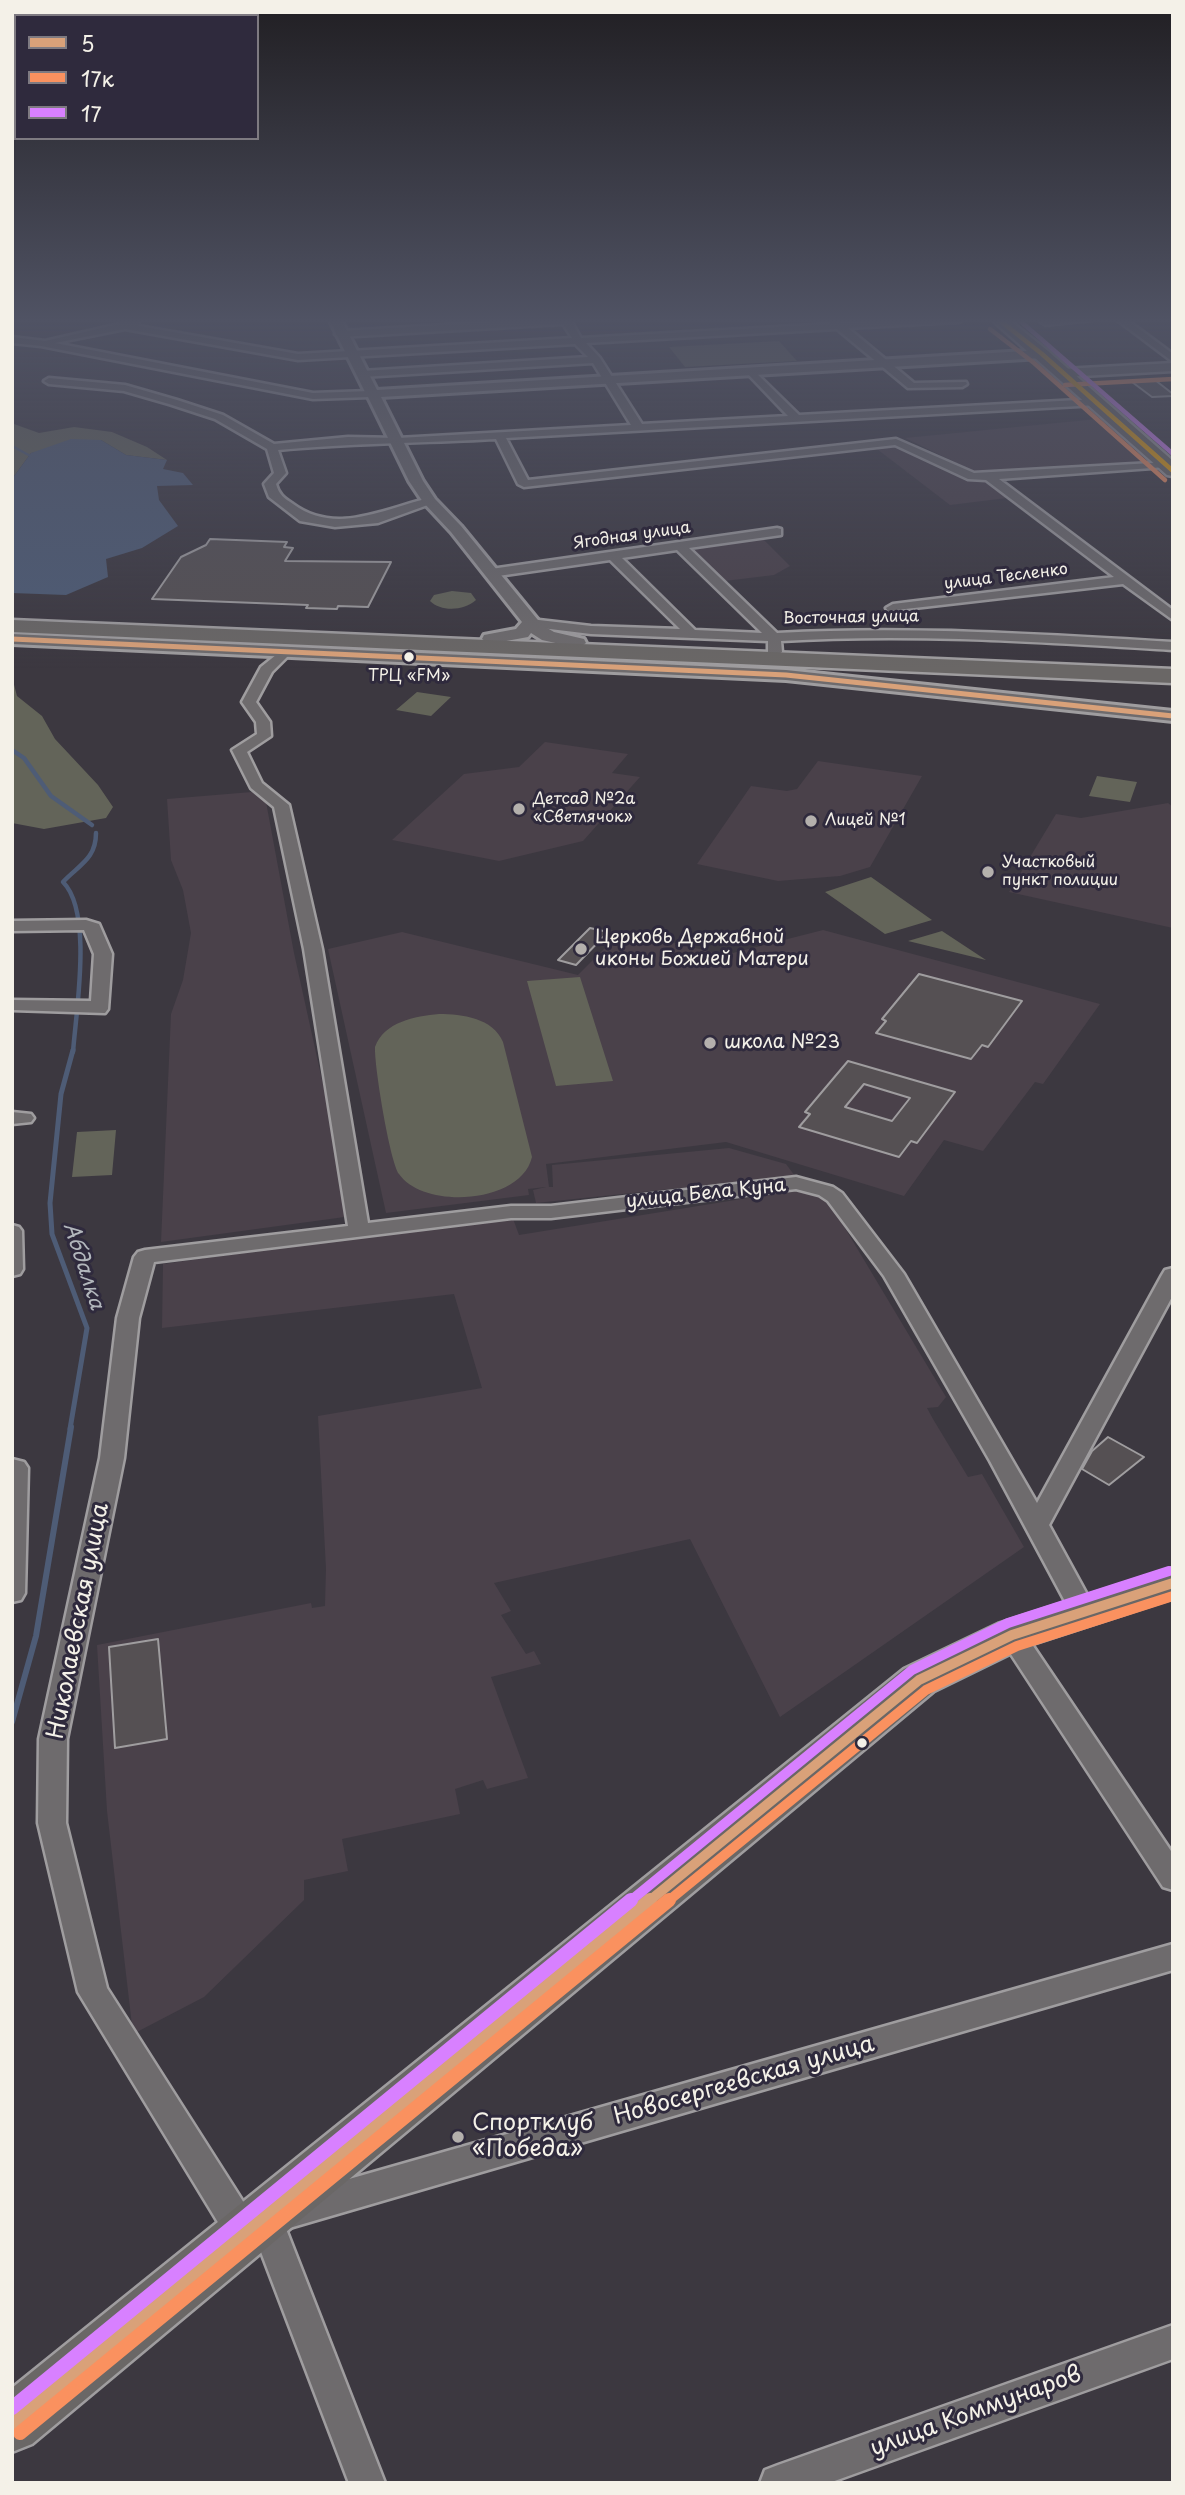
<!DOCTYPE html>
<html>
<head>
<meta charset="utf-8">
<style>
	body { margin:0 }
	#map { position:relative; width:1185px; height:2495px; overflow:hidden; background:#3c3840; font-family:"Playpen Sans",sans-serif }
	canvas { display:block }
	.frame { position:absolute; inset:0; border:14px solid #f4f1e8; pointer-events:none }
	.legend { position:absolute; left:14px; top:14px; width:245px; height:126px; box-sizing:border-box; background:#2f2a3d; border:2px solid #7e7a81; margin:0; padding:9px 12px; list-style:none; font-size:21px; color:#f4f1e8 }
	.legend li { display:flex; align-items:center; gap:14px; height:35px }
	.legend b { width:35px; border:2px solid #7e7a81 }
</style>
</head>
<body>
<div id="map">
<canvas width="1185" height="2495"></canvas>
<div class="frame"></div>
<ul class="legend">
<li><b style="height:9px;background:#d9a179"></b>5</li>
<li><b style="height:9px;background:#fa915f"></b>17к</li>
<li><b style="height:9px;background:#d880ff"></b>17</li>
</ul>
</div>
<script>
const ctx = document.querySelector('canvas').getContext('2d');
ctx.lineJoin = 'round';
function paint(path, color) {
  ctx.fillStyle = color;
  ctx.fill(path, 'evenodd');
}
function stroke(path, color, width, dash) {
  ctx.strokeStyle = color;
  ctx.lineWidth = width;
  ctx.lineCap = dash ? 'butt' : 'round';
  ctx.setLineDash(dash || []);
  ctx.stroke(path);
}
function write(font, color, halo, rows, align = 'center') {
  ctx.font = font + ' "Playpen Sans",sans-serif';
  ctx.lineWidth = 6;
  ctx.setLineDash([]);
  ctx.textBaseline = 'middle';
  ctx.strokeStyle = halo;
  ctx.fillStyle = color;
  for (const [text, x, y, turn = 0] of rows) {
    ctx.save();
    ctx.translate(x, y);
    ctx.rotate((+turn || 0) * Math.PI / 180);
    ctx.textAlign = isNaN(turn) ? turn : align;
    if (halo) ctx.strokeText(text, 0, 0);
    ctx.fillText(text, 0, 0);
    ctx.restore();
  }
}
const built = new Path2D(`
	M1097 419 1146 462 977 473 905 438Z
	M893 445 967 479H981L1007 498 950 505 873 446Z
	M763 539 790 566 774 575 716 582 687 548Z
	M545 742 628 754 612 773 640 777 583 841 499 861 392 840 464 774 519 767Z
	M818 761 922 776 870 867 840 876 778 881 697 864 751 786 787 791 797 789Z
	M264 791 294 953 352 1216 161 1242 171 1014 183 980 191 933 183 890 171 860 167 799Z
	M1168 803 1173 807V928L1009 892 1056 814 1081 818Z
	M823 930 1100 1004 1043 1084 1035 1082 983 1151 944 1140 904 1196 726 1142 546 1164 549 1187H553L552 1165 729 1148 786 1164 795 1176 536 1203 533 1190 546 1187 528 1189 529 1195 386 1213 328 949 402 932 578 975 622 931 725 955Z
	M797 1190 827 1198 946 1397 938 1407 927 1408 933 1419 968 1477 982 1474 1024 1547 780 1717 690 1539 494 1583 511 1611 501 1615 526 1654 534 1651 541 1664 491 1677 528 1778 487 1789 483 1780 455 1789 460 1814 342 1839 348 1871 304 1880V1900L204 1997 133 2034 107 1811 97 1645 311 1603 312 1608 325 1606 326 1569 318 1416 482 1388 454 1294 162 1328 163 1264 512 1216 519 1235Z`);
const green = new Path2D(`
	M779 341 797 361 685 367 669 347Z
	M12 415 14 424 39 433 74 427 112 432 147 447 167 460 126 455 101 440 31 453 12 479Z
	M452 591 471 593 476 600C464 611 441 612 430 601L434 595Z
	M12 677 17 696 42 716 55 739 98 785 113 807 106 818 44 829 12 823Z
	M417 692 451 697 431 716 396 710Z
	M1097 776 1137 782 1130 802 1089 796Z
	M871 877 932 920 885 934 825 892Z
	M942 931 986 960 908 941Z
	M580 977 613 1081 556 1086 527 981Z
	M439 1014C462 1014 493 1018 503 1042L532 1157C521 1204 424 1210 399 1174 390 1162 374 1065 375 1047 384 1022 415 1016 439 1014Z
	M116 1130 112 1175 72 1177 77 1132Z`);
const water = new Path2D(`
	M71 439 101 440 126 455 167 460 163 469 183 473 193 485 157 486 159 500 178 526 142 548 106 559 108 577 66 595 12 593V479L31 453Z`);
const streamFar3 = new Path2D(`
	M12 446 34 458`);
const streamFar2 = new Path2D(`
	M12 750 24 758 51 796 92 825
	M73 1052C76 1011 93 912 63 882 79 865 96 859 96 833`);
const streamFar1 = new Path2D(`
	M70 1429 87 1328 52 1234 50 1203 61 1094 73 1050`);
const stream = new Path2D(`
	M12 1722 36 1636 71 1427`);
const building = new Path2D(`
	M1155 380 1173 394V396L1152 397 1132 382Z
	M210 539 287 542 284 547 293 548 285 561 391 562 368 607 338 606 337 609 306 608 308 605 152 599 181 557 206 545Z
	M590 928 608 932 576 965 558 960Z
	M919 974 1022 1001 988 1047 982 1045 971 1059 876 1033 886 1021 882 1019Z
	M848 1061 955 1092 917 1143 911 1141 899 1157 799 1127 810 1114 805 1112ZM864 1084 910 1098 892 1121 845 1107Z
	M1108 1437 1144 1457 1109 1485 1082 1469 1092 1451Z
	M158 1639 167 1739 115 1748 109 1647Z`);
const minor = new Path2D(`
	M118 319 138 322 139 326 298 354 572 338 563 324 340 337 335 334 340 331 545 319H570L581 338 830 324 829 319H837L841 323 963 319 959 322 848 328 914 383 966 382 967 384 962 387 908 388 837 329 586 343 600 358 642 424 788 416 747 373 746 371 751 368 799 415 1097 399 1102 402 1097 405 506 438 528 480 896 439 974 473 1170 462 1172 464 1166 467 999 479 1173 610V620L1123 584 888 611 886 608 893 604 1114 577 986 480 968 479 895 445 524 487 518 484 496 439C423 443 351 443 278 450L286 473 276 484C279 495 284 498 293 504 336 536 385 508 430 498L436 502 378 523 335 527 300 521 269 497 264 484 274 473 267 449 215 419 169 404 124 391 49 384 44 381 49 378 125 385 177 400 223 415 274 444 348 437 398 438 631 425 593 363 362 377 357 374 362 371 588 357 575 344 298 360 125 329 55 343 313 393 370 391 375 394 370 397 313 399 41 346 12 343V337L45 341 119 324Z
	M1100 319 1046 325 1041 322 1045 319Z
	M1116 319H1126L1173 354V362Z
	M777 528 781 529V535L689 548 777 633C909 626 1041 634 1173 642V650C1042 642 912 633 781 641L782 652 775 656 768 652V641L591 634 525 626V620L530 619 591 626 680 629 610 560 491 577 485 573 491 569ZM677 550 762 633 695 630 622 558Z
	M286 647 293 651 272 672 256 702 270 722 271 736 247 752 262 783 289 805 322 949 368 1223 511 1206H551L796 1177 833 1187 842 1193 904 1274 1037 1503 1162 1275 1165 1270 1173 1268V1295L1049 1525 1096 1611 1092 1618 1083 1621 1074 1618 990 1461 884 1276 828 1201 819 1195 796 1189 551 1218H511L154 1262 139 1318 124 1458 67 1739 66 1823 107 1988 251 2214 253 2208 265 2203 1173 1944V1970L286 2229 385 2483H349L258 2244 245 2251 233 2247 78 1992 38 1823 39 1739 100 1458 117 1318 134 1257 138 1252 145 1250 348 1226 304 949 274 807 251 788 232 750 257 734 256 722 242 702 261 667Z
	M86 920 99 924 112 954 108 1009 105 1013 12 1010V1000L91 1001 94 954 84 930 12 931V921Z
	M12 1112 31 1114 34 1118 31 1122 12 1124Z
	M12 1225 19 1227 22 1231 23 1269 20 1274 12 1276Z
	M12 1459 24 1462 28 1468 25 1593 21 1600 12 1602Z
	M1012 1625 1021 1628 1173 1854V1890L1163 1887 1003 1642 999 1635 1003 1628Z
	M1173 2325V2359L829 2483H760L765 2470 778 2465Z`);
const tertiary = new Path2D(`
	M329 319H341L377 390 1042 350 1048 354 1042 358 381 397 423 481 435 499 461 526 542 625 554 632 584 639 586 643 578 648 542 640 531 633 528 637 490 644 482 639 484 635 516 629 522 622 451 532 423 502 409 481 368 397 364 394 365 392Z
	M12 634 786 670 1173 711V721L786 680 12 644Z`);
const secondary = new Path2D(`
	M1173 363V371L1064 377 1057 373 1064 369Z`);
const primary = new Path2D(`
	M991 319H1008L1048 351 1173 461V476L1167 475Z
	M12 620 1173 669V683L12 632Z
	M1173 1568V1598L1026 1646 934 1691 32 2444 12 2452V2388L904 1669 998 1624Z`);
const bus1Far2 = new Path2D(`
	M12 639 786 675 1173 716`);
const bus1Far1 = new Path2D(`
	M648 1902 919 1680 1012 1635 1173 1583`);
const bus1 = new Path2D(`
	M12 2424 650 1900`);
const bus2Far2 = new Path2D(`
	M990 329 1034 363 1165 480
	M1065 385 1173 379`);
const bus2Far1 = new Path2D(`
	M667 1902 926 1690 1017 1646 1173 1596`);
const bus2 = new Path2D(`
	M20 2433 669 1900`);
const bus3Far2 = new Path2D(`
	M1018 319 1173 454`);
const bus3Far1 = new Path2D(`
	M629 1902 912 1670 1008 1623 1169 1571`);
const bus3 = new Path2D(`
	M12 2408 631 1900`);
const bus4 = new Path2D(`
	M998 319 1042 354 1173 471`);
const markers = [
	[409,657,6,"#f4f1e8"],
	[519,809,7,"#b4b0ad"],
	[811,821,7,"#b4b0ad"],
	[988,872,7,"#b4b0ad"],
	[581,949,7,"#b4b0ad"],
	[710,1043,7,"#b4b0ad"],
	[862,1743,6,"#f4f1e8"],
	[458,2137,7,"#b4b0ad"]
];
const farStreetnames = [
	["Ягодная улица",632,536,-8],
	["улица Тесленко",1006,577,-7],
	["Восточная улица",851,618,-1]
];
const farBusnames = [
	["ТРЦ «FM»",409,677]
];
const farPoinames = [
	["Детсад №2а",533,800],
	["«Светлячок»",533,818],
	["Лицей №1",825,821],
	["Участковый",1002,863],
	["пункт полиции",1002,881]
];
const poiNames = [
	["Церковь Державной",595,938],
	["иконы Божией Матери",595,960],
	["школа №23",724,1043]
];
const streetNames = [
	["улица Бела Куна",706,1194,-6]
];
const waterNames = [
	["Абдалка",83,1266,72]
];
const nearStreetnames = [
	["Николаевская улица",79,1621,-79],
	["Новосергеевская улица",744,2081,-16],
	["улица Коммунаров",976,2412,-20]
];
const nearPoinames = [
	["Спортклуб",472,2124],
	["«Победа»",472,2150]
];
paint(built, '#4a414a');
paint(green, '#636459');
paint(water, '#4e5c76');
stroke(streamFar3, '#4e5c76', 2.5);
stroke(streamFar2, '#4e5c76', 4.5);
stroke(streamFar1, '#4e5c76', 5);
stroke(stream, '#4e5c76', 6);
paint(building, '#555053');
stroke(building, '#9f9d9f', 2);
stroke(minor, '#9f9d9f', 5);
stroke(tertiary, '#9f9d9f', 6);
stroke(secondary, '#9f9d9f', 5);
stroke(primary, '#9f9d9f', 5);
paint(minor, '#6e6b6d');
paint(tertiary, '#6e6b6d');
paint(secondary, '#6e6b6d');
paint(primary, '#6a6766');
stroke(bus1Far2, '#d9a179', 5);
stroke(bus1Far1, '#d9a179', 10);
stroke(bus1, '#d9a179', 14);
stroke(bus2Far2, '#fa915f', 4.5);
stroke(bus2Far1, '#fa915f', 10);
stroke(bus2, '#fa915f', 14);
stroke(bus3Far2, '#d880ff', 4.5);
stroke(bus3Far1, '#d880ff', 10);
stroke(bus3, '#d880ff', 14);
stroke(bus4, '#f7a600', 4.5);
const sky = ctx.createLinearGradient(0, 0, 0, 669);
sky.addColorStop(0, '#211f23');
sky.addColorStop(0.48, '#505364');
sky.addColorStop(1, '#50536400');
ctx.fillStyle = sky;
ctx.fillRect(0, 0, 1185, 669);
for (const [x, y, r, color] of markers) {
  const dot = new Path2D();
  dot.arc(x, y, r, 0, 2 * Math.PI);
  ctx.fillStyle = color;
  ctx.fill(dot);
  stroke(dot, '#2f2a3d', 2.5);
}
write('16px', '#f4f1e8', '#2f2a3d', farStreetnames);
write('16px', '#f4f1e8', '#2f2a3d', farBusnames);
write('16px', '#f4f1e8', '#2f2a3d', farPoinames, 'left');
write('19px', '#f4f1e8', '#2f2a3d', poiNames, 'left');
write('19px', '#f4f1e8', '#2f2a3d', streetNames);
write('italic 21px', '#b2b7bc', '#2f2a3d', waterNames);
write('23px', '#f4f1e8', '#2f2a3d', nearStreetnames);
write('23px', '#f4f1e8', '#2f2a3d', nearPoinames, 'left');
</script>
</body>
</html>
